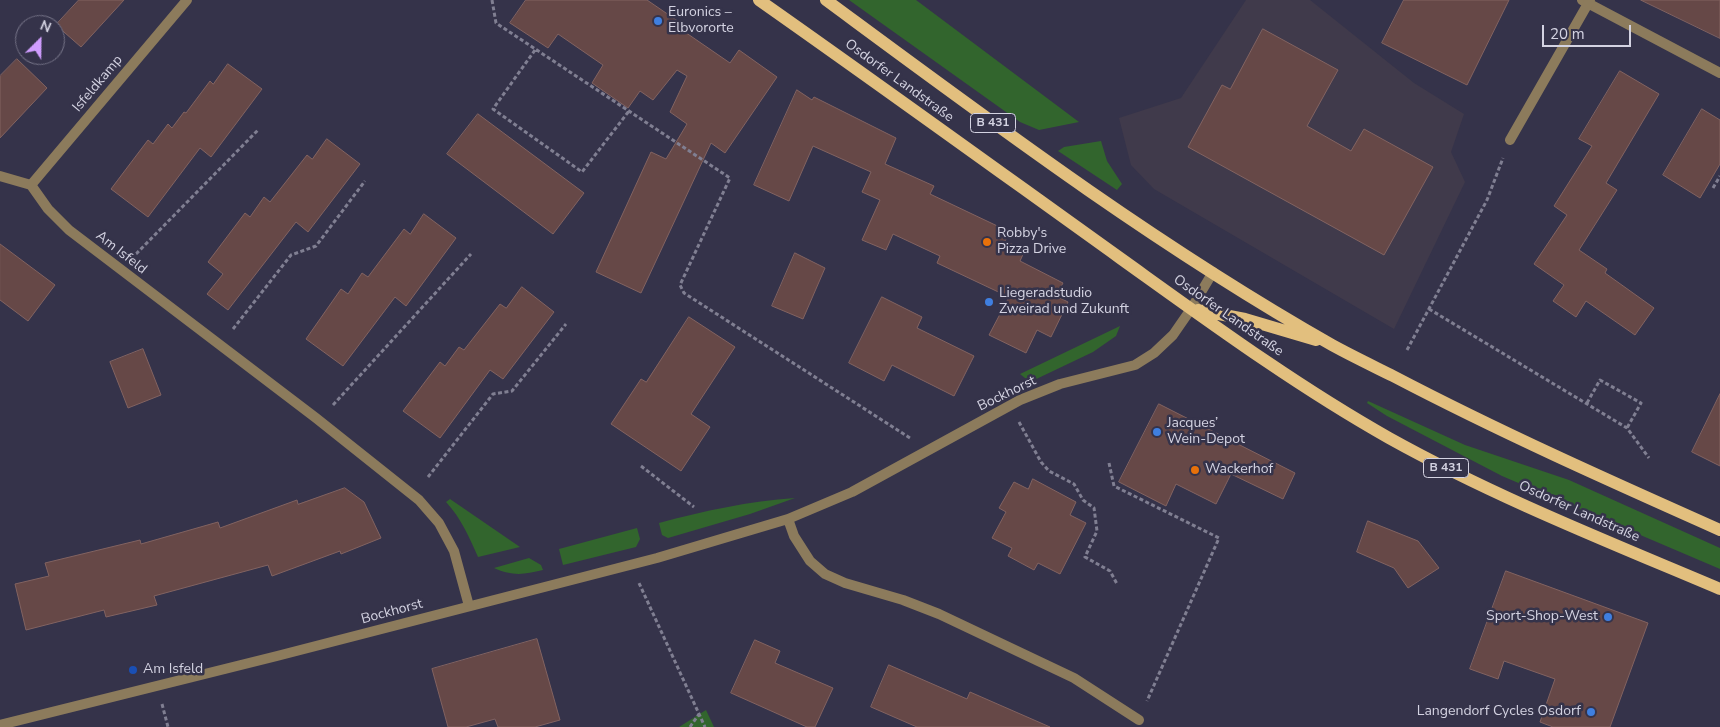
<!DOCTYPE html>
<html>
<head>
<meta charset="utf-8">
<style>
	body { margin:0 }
	#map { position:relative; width:1720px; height:727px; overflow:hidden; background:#35334a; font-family:"Nunito Sans",sans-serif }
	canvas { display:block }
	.north { position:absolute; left:15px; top:15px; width:50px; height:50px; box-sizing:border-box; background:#35334a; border:1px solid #757387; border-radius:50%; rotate:23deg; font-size:14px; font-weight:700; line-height:20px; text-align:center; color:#d4d3e2 }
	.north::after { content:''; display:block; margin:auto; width:18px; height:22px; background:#d09dff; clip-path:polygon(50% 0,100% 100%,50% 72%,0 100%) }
	.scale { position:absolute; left:1542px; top:25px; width:89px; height:22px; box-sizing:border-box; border:2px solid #d4d3e2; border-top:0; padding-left:6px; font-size:15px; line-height:18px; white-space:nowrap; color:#d4d3e2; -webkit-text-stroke:4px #35334a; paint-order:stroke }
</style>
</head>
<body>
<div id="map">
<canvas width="1720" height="727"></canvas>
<div class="north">N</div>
<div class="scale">20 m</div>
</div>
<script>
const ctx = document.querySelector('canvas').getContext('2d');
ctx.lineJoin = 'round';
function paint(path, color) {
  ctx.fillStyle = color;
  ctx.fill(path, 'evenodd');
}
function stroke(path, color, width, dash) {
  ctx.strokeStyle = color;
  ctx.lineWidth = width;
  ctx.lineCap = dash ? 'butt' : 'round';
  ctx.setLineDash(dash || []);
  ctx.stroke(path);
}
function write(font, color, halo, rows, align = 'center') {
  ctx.font = font + ' "Nunito Sans",sans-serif';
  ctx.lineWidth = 5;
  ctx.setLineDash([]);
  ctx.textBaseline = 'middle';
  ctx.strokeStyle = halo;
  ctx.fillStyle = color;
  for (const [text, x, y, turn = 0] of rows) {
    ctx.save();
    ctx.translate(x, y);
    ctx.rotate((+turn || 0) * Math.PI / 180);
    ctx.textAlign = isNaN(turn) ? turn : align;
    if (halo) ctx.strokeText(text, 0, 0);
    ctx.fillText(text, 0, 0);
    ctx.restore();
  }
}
const commercial = new Path2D(`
	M1246 0H1310L1414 83 1464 114 1451 152 1465 182 1394 329 1154 189 1131 165 1119 118 1181 98Z`);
const green = new Path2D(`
	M849 0H916L1079 122 1039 130 1020 122Z
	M1101 141 1107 161 1122 184 1117 190 1058 151 1064 147Z
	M1120 326 1116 336 1093 352 1030 382 1020 374Z
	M1368 401 1465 445 1569 480 1720 548V569L1502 476 1387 416 1367 403Z
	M795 498 750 514 668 538 662 535 659 523C704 511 749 501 795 498Z
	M450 499 520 547 478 557C469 537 461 518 446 502Z
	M637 528 640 539 636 547 563 565 559 549Z
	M529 558 541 565 543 570C523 575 512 576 494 568Z
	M706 710 714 727H679Z`);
const building = new Path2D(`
	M79 0H124L81 47 56 25Z
	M526 0H647L685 26 682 30 730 63 739 50 777 77 725 153 711 143 641 293 596 272 651 152 666 159 687 124 670 112 687 76 677 70 653 100 640 91 628 108 592 83 603 65 558 34 548 48 510 23Z
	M1404 0H1509L1467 85 1382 43Z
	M1641 0H1720V38Z
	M1263 29 1338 70 1307 126 1351 151 1364 129 1433 167 1384 255 1188 147 1222 85 1230 89Z
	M17 59 47 88 0 138V76Z
	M228 64 262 89 211 157 200 148 148 217 111 189 148 140 153 144 168 124 172 128 184 112 186 113 210 81 213 84Z
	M1620 71 1659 94 1606 183 1617 190 1579 250 1607 269 1605 273 1654 308 1635 335 1586 301 1576 317 1553 301 1564 285 1534 264 1567 215 1554 206 1592 146 1579 139Z
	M797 90 812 100 814 97 896 138 885 164 934 186 930 194 1010 232 1005 241 1025 250 1020 261 1063 283 1056 296 1068 302 1051 337 1037 330 1026 353 989 335 1009 297 937 263 940 256 893 234 886 250 862 240 880 200 862 192 871 172 813 146 789 201 754 185Z
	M1702 109 1720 120V164L1700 198 1663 175Z
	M478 114 584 193 553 234 447 154Z
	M327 139 360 164 308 232 296 222 228 310 207 294 223 274 208 262 245 213 250 217 264 197 270 202 307 155 312 159Z
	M424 214 456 238 406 306 395 297 343 366 306 339 341 289 348 294 362 273 368 277 404 229 410 234Z
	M0 244 55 285 28 321 0 300Z
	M795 253 825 268 803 319 772 306Z
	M522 287 554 312 503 379 490 370 440 438 403 411 440 362 445 366 459 347 464 350 500 304 506 308Z
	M882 297 922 317 917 328 974 356 954 396 892 365 884 381 849 363Z
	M689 317 735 347 691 414 710 427 681 471 611 424 641 379 646 382Z
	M143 349 161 395 128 408 110 362Z
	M1720 394V466L1692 452Z
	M1159 404 1295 473 1283 499 1231 474 1216 504 1176 484 1166 506 1119 482Z
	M1033 479 1076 502 1070 515 1086 523 1060 574 1038 563 1034 570 1008 556 1012 548 992 538 1006 512 999 508 1014 482 1028 489Z
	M345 488 364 502 381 538 341 554 340 551 272 576 268 565 154 596 157 605 106 617 104 610 26 630 15 584 49 576 45 563 140 540 141 544 218 522 220 528 297 500 298 504Z
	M1368 521 1418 541 1439 568 1408 588 1394 568 1357 552Z
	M1506 571 1648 623 1610 727H1553L1540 722 1555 679 1504 661 1498 679 1470 669Z
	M537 639 560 720 535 727H498L495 719 466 727H448L432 669Z
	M755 640 780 651 775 663 833 688 815 727H807L731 693Z
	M889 665 967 699 970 692 1050 727H917L871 707Z`);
const path = new Path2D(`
	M492 0 496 23 730 178 680 285 684 293 910 438
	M535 50 493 109 582 172 629 111
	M1713 188 1720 176
	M136 254 259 129
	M1429 309 1627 428 1649 458
	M233 329 291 255 316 246 365 181
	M1407 350 1487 200 1503 158
	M1587 403 1600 380 1641 403 1627 428
	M333 405 471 254
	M1019 422 1041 462 1049 471 1074 484 1083 500 1094 508 1097 531 1085 557 1110 571 1117 584
	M1109 463 1114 486 1219 538 1147 701
	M641 466 694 507
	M428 477 493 394 512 391 566 324
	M639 583 705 727
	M162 704 168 727
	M690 727 699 714`);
const lane = new Path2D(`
	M1582 0 1720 73`);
const street = new Path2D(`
	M1510 140 1590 0
	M0 176 31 185 48 209 69 230 316 418 419 500 439 523 454 551 469 606
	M31 185 187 0
	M788 519 794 536 810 561 825 574 845 583 903 600 939 614 1074 678 1139 720
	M0 725 277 656 657 558 788 519 852 492 1020 400 1060 384 1135 365 1154 353 1173 335 1191 309 1213 272`);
const primary = new Path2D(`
	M759 0C880 85 1000 172 1120 258 1208 321 1295 385 1389 438 1495 497 1609 542 1720 589
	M826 0C990 121 1154 244 1332 345 1352 356 1373 366 1393 376 1500 432 1610 481 1720 530
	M1198 310 1245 319 1316 340`);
const markers = [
	[658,21,5,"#3f7fe0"],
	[987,242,5,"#e8710a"],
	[989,302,5,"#3f7fe0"],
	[1157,432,5,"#3f7fe0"],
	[1195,470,5,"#e8710a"],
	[1608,617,5,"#3f7fe0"],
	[133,670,5,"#1a4fb4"],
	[1591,712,5,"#3f7fe0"]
];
const shields = [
	[993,123,45],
	[1446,468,45]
];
const shieldNames = [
	["B 431",993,123],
	["B 431",1446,468]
];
const poiNames = [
	["Euronics –",668,13],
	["Elbvororte",668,29],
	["Robby's",997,234],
	["Pizza Drive",997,250],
	["Liegeradstudio",999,294],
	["Zweirad und Zukunft",999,310],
	["Jacques’",1167,424],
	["Wein-Depot",1167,440],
	["Wackerhof",1205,470],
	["Sport-Shop-West",1598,617,"right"],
	["Am Isfeld",143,670],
	["Langendorf Cycles Osdorf",1581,712,"right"]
];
const streetNames = [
	["Osdorfer Landstraße",899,81,36],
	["Isfeldkamp",98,84,-50],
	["Am Isfeld",121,253,38],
	["Osdorfer Landstraße",1228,316,35],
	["Bockhorst",1007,394,-26],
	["Osdorfer Landstraße",1579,512,24],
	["Bockhorst",392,612,-15]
];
paint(commercial, '#403a4b');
paint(green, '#32652d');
paint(building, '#664847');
stroke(building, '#826361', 1);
stroke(path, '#807f92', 3, [4, 2.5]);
stroke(lane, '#8c7b5c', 10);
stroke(street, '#8c7b5c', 10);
stroke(primary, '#e2bf7e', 12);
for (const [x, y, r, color] of markers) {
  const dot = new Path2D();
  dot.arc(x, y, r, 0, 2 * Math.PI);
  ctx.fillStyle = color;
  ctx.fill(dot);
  stroke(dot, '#35334a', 2);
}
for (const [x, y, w] of shields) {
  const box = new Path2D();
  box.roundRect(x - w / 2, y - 9.5, w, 19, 4);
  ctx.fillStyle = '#35334a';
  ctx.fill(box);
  stroke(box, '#d4d3e2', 1);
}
write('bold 12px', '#d4d3e2', null, shieldNames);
write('14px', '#d4d3e2', '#35334a', poiNames, 'left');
write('14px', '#d4d3e2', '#35334a', streetNames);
</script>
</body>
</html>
